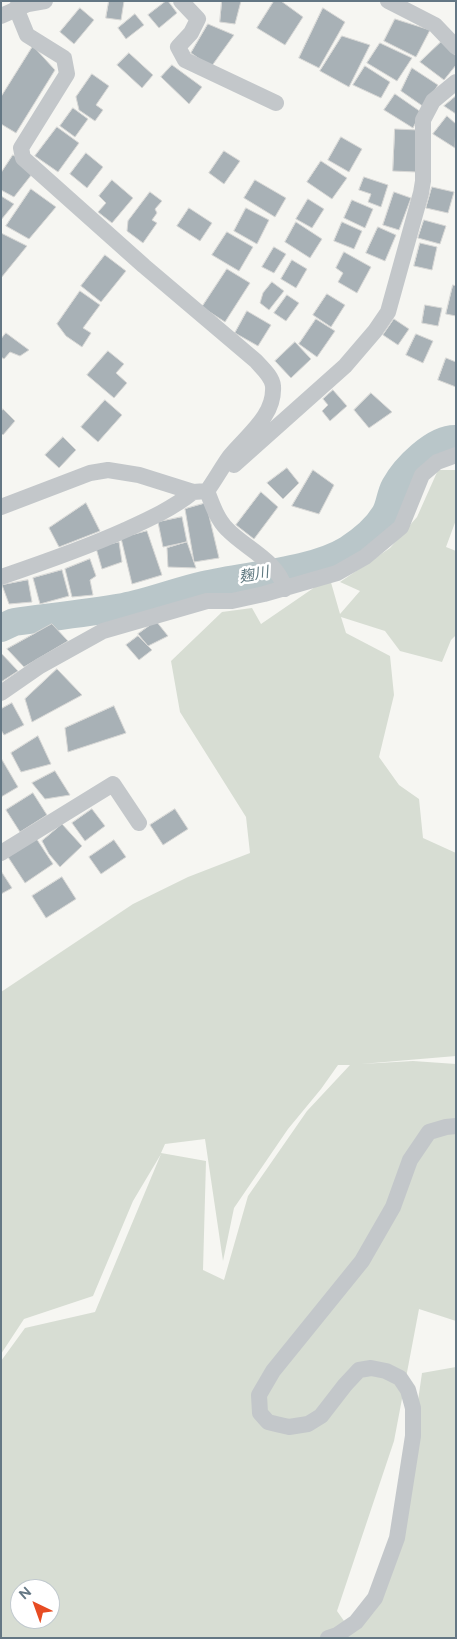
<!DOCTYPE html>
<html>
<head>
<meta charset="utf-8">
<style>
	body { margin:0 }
	#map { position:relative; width:457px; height:1639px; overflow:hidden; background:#f6f6f2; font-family:Figtree,sans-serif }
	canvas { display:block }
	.frame { position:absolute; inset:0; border:2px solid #647784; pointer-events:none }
	.north { position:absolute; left:10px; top:1579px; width:50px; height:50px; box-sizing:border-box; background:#fff; border:1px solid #c1c9ce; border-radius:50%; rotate:318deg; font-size:14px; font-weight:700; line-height:20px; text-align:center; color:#647784 }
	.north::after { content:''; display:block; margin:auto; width:18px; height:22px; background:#e74b22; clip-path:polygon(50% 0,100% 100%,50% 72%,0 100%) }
</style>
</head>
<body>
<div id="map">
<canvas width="457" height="1639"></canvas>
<div class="frame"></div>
<div class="north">N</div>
</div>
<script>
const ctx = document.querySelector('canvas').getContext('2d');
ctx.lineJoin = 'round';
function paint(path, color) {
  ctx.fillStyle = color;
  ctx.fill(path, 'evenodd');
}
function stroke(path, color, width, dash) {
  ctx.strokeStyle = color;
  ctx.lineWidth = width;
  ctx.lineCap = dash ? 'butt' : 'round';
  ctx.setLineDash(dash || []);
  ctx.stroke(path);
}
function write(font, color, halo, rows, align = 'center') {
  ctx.font = font + ' Figtree,"Noto Sans JP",sans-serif';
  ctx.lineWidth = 5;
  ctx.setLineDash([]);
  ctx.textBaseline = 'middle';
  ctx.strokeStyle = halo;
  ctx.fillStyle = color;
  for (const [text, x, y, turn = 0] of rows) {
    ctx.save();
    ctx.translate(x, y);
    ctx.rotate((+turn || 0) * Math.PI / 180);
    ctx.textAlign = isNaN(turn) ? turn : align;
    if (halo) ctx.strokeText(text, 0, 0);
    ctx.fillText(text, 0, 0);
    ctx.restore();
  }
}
const green = new Path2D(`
	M438 470H456V520L446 547 456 551V635L451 640 442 662 400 651 385 631 341 617 346 633 390 656 394 695 379 757 399 785 419 799 423 838 456 853V1056L361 1064 413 1061 456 1064V1321L419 1309 394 1441 337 1611 349 1628 374 1612 410 1456 422 1373 456 1367V1638H1V1361L25 1328 95 1312 161 1154 133 1201 93 1296 24 1319 1 1354V992L133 904 188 877 250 853 246 817 180 712 171 661 222 612 252 608 261 624 315 587 330 579 340 614 360 591 340 582 390 548 417 517ZM338 1065H350L307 1111 248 1196 224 1280 203 1270 206 1161 161 1153 165 1144 205 1139 223 1261 234 1208 288 1129 321 1089ZM20 1589H50V1619H20Z`);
const river = new Path2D(`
	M1 628 14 622C51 617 87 613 123 607 150 602 177 591 204 585 245 575 311 572 347 550 361 541 376 529 385 514 390 506 390 495 395 486 405 468 434 438 456 439`);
const building = new Path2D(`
	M109 1H124L121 20 106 18Z
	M166 1H168L177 13 159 28 148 15Z
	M222 1H241L235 24 220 22Z
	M274 1H281L303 17 285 45 257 28Z
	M80 8 94 20 74 44 60 32Z
	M323 8 345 22 319 68 299 58Z
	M135 14 144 25 126 39 118 28Z
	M395 19 430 30 416 57 384 41Z
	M208 24 234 35 211 67 191 53Z
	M342 36 370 45 349 87 320 71Z
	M441 42 456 56V65L444 80 420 62Z
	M380 43 412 58 397 81 367 63Z
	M33 46 55 70 16 133 1 124V97Z
	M129 53 153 75 142 88 117 65Z
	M172 65 202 87 189 104 161 77Z
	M365 66 390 82 381 98 353 85Z
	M412 68 438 85 424 107 401 91Z
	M92 74 109 86 96 105 103 110 95 121 79 110 76 97Z
	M395 94 421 112 413 128 384 110Z
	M456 96V114L444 106Z
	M73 108 88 119 75 137 60 126Z
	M447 116 456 124 455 148 433 134Z
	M57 127 79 143 58 172 35 156Z
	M395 129 418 130 416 172 393 171Z
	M341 137 362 149 349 172 328 160Z
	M224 151 240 161 224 184 209 173Z
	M86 153 103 167 87 188 70 174Z
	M13 155 36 169 14 197 1 190V173Z
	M321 161 347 178 332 199 307 182Z
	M364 177 388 185 381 207 368 202 371 194 359 190Z
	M112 180 133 198 112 223 98 212 106 203 99 196Z
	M255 180 286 198 275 217 244 198Z
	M432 187 454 192 448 213 426 208Z
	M31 189 56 207 29 239 6 226Z
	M150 192 162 201 155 209 157 213 152 220 157 223 143 243 127 231 128 221Z
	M394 192 411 198 399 230 383 225Z
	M1 196 14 204 1 220Z
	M308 199 324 209 312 228 296 219Z
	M352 200 373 209 365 228 344 218Z
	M189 208 212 223 200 241 177 226Z
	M246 208 269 220 257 244 234 231Z
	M424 220 446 226 440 244 418 238Z
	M296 222 322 239 310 258 285 242Z
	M342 222 362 231 354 249 334 241Z
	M378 227 396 235 385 261 366 253Z
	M227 232 253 247 239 271 212 255Z
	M1 233 27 246 1 278Z
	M420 243 437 247 432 270 414 266Z
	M274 247 286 254 274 273 262 267Z
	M344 252 371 267 357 293 338 282 343 273 336 268Z
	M105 255 126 271 101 302 81 286Z
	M292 260 307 269 296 288 281 279Z
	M227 269 250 283 225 322 202 307Z
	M272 282 284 291 269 310 260 303 263 293Z
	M453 285 456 286V316L446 314Z
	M80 291 100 305 83 328 91 333 82 347 66 336 57 324Z
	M327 294 345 305 331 327 313 315Z
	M287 295 299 303 286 321 274 313Z
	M425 305 442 308 438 326 422 323Z
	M247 311 271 325 258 346 235 333Z
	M316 319 335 331 317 357 299 344Z
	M394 319 409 329 398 345 383 335Z
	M6 333 29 350 20 356 10 352 4 359 1 357V339Z
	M416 334 433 341 423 363 406 355Z
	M295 342 311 359 291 378 275 361Z
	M108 351 124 364 116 373 127 383 114 398 87 375Z
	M446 358 456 362V387L438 380Z
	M333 390 347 406 330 421 322 411 328 405 323 399Z
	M371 393 392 412 369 428 354 410Z
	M105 400 122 415 98 442 81 427Z
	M3 409 15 421 3 435 1 433V412Z
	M63 437 76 450 59 468 45 455Z
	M287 468 299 483 283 499 267 483Z
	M313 470 334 485 319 514 292 506Z
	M261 492 278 507 254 539 236 525Z
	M86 503 100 531 59 547 49 528Z
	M206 503 219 558 194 562 185 509Z
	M182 517 187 542 163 547 158 522Z
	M147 531 162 575 132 584 121 538Z
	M119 542 122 562 102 569 96 548Z
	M187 542 196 568 168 567 167 548Z
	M90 559 96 576 90 580 93 595 72 597 65 569Z
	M62 570 69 596 40 604 33 578Z
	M28 580 32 602 9 604 2 585Z
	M156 621 168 636 148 646 138 634Z
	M52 624 68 641 24 667 7 649Z
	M138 636 152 650 139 660 126 645Z
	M1 653 18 671 1 682Z
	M57 669 82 695 32 722 25 699Z
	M12 703 24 725 4 735 1 730V709Z
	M114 706 126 733 68 752 65 728Z
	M38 736 51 764 21 772 11 753Z
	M1 758 18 787 1 797Z
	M55 771 70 795 45 799 32 783Z
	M33 793 47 815 20 832 6 810Z
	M92 809 105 826 85 841 72 823Z
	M175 809 188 829 163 845 150 825Z
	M62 824 82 846 60 867 49 854 42 841Z
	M36 838 53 864 25 883 8 857Z
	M114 840 126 857 101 874 89 857Z
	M1 871 12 888 1 894Z
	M62 877 76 899 46 918 32 896Z`);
const minor = new Path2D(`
	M181 1 198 19 191 33 178 47 185 60 276 103
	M388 1 435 25 456 47
	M16 8 27 35 64 58 67 74 21 148 23 158 144 266 256 361C261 367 272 376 273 386 275 416 247 435 230 456 222 467 215 480 207 491
	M1 16 28 4 45 1
	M234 465 345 366 375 331 388 312 421 193 423 181V120L433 101 456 82
	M207 491C212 504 217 519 227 529 246 549 277 560 285 589
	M1 507 90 473 108 470 139 475 193 492 207 491
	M1 577C42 563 83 549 123 531 147 520 172 509 193 492
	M1 693 40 666 103 631 207 601H232L264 594 337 573 365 557 401 527 422 475 437 462 456 455
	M1 853 113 784 139 823
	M328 1638 337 1635 356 1622 375 1598 397 1538 413 1436V1408L408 1390 400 1378 386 1371 371 1368 359 1370 345 1385 321 1416 308 1424 289 1427 276 1424 268 1422 260 1413 259 1395 273 1371 362 1261 393 1207 410 1160 429 1132 446 1127 456 1126`);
const waterNames = [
	["麹川",254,575,-11]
];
paint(green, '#d7ddd3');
stroke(river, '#b9c6c9', 28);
paint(building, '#a8b1b6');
stroke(building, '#d7d7d5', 1);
stroke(minor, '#c3c7ca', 16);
write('italic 15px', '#607981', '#fff', waterNames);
</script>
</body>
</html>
